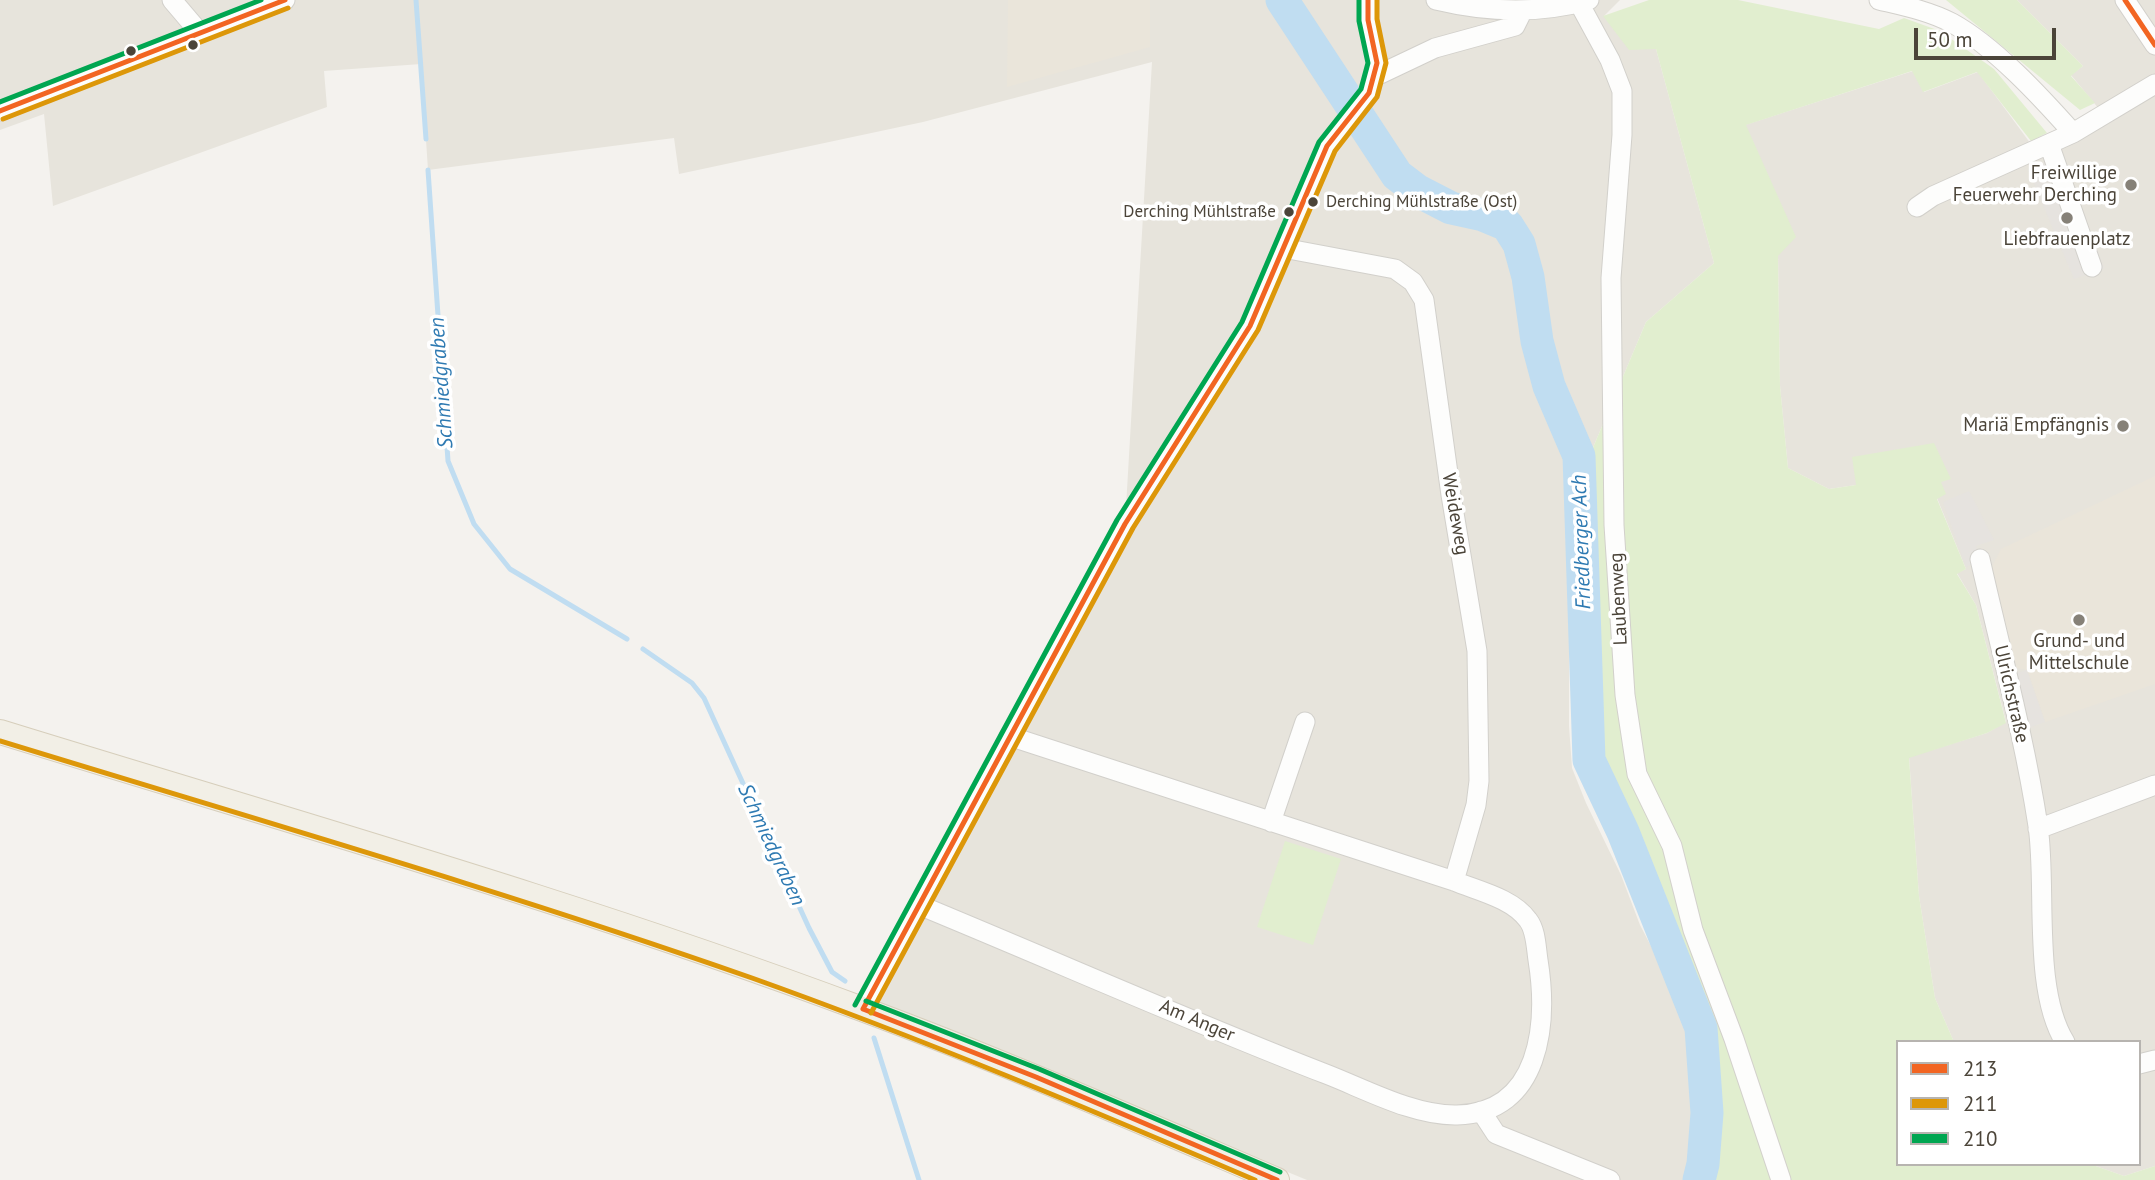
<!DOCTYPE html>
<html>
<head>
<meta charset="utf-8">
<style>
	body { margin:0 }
	#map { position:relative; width:2155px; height:1180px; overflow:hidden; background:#f4f2ee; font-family:"PT Sans",sans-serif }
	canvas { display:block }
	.legend { position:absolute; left:1896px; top:1040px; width:245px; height:126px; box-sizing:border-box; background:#fff; border:2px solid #b7b4b0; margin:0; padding:9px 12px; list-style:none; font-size:21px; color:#4b4439 }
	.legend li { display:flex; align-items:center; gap:14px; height:35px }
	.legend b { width:35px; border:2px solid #b7b4b0 }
	.scale { position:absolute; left:1914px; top:28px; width:142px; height:32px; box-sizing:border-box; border:4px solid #4b4439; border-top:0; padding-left:9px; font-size:21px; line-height:24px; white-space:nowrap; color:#4b4439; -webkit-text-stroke:5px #fff; paint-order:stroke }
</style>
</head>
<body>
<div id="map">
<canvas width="2155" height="1180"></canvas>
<ul class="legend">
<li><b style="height:9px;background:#f26522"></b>213</li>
<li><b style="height:9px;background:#dd9709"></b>211</li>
<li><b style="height:9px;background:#00a651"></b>210</li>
</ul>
<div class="scale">50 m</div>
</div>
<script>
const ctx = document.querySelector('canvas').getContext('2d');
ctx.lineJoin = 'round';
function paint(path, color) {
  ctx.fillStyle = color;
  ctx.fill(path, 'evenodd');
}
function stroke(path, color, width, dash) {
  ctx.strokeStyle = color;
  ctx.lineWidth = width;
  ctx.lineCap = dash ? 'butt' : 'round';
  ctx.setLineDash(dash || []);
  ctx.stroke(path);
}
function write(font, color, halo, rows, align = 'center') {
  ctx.font = font + ' "PT Sans",sans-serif';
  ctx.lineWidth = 7;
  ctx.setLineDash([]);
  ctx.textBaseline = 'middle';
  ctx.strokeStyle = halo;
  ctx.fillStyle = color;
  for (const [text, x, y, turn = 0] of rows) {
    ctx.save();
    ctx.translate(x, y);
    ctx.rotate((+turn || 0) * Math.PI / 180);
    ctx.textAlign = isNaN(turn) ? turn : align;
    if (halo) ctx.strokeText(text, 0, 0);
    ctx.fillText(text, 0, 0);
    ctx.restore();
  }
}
const residential = new Path2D(`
	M0 0H1620L1604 16 1656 49 1714 263 1646 322 1581 476 1569 534V726L1572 768 1586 803 1621 875 1640 925 1694 1029 1703 1124 1683 1180H1307L868 999 1125 524 1152 62 923 122 679 174 674 138 428 170 421 64 324 71 327 107 53 206 44 114 0 130Z
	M2017 0H2155V1166L2124 1176 2090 1164H2139V1042H1954L1935 998 1919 896 1909 757 1987 733 2006 722 1976 605 1957 573 1966 569 1937 498 1856 485 1829 489 1788 468 1780 386 1778 256 1745 125 1913 71 1924 92 1978 72 2036 151 2104 115 2071 75 2083 66Z`);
const education = new Path2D(`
	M1008 0H1150V47L1007 87Z
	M2155 476V684L2045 722 2027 670 2017 668 1989 572 2001 549Z`);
const green = new Path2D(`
	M1649 0H1738L1879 29 1904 18 1940 31 1994 69 2047 133 2031 141 1977 72 1923 92 1912 71 1746 125 1796 237 1778 256 1780 386 1788 468 1829 489 1856 485 1852 457 1934 443 1951 479 1941 482 1946 494 1937 499 1966 569 1957 574 1976 605 2006 723 1987 733 1909 758 1919 896 1935 998 1954 1042H1898V1164H2090L2124 1176 2155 1166V1180H1710L1715 1157V1108L1708 1022 1598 757 1581 476 1646 322 1714 263 1656 49 1629 50 1603 16Z
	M1946 0H2017L2083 66 2071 76 2095 103 2080 110Z
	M1285 841 1341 859 1313 945 1257 927Z`);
const parking = new Path2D(`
	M2061 155 2104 268 2074 279 2028 169Z
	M1969 491 1994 540 1976 546 1980 559 1966 567 1943 502Z
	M2027 670 2045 722 2028 728 2014 674Z`);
const stream = new Path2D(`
	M416 0 426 139
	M428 170 448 461 474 524 510 569 627 639
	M643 649 692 683 704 698 809 928 832 972 845 981
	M874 1038 919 1180`);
const river = new Path2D(`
	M1282 0 1397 175 1418 191 1451 208 1483 215 1507 225 1519 244 1528 277 1537 341 1549 386 1579 456 1589 760 1623 832 1701 1028 1707 1113 1703 1164 1699 1180`);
const minor = new Path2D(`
	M172 0 200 33
	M1436 0C1486 12 1540 14 1589 0
	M1879 0C1904 6 1929 11 1952 23 1994 46 2041 97 2073 133
	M2125 0 2155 45
	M1579 3 1610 60 1622 91V135L1611 278 1614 525 1625 695 1637 774 1672 846 1693 930 1734 1039 1781 1180
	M1376 76 1435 48 1515 26 1523 10
	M0 111 285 0
	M2049 144 2092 267
	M1917 207 1933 196 2073 133 2155 84
	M1283 248 1395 269 1413 282 1424 300 1451 495 1477 651 1479 781 1476 805 1454 881
	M1980 559C2000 648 2024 735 2038 826 2047 886 2032 989 2065 1042
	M1271 822 1305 722
	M2038 829 2155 785
	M919 905C1055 961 1189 1021 1326 1074 1365 1089 1414 1116 1457 1115 1541 1113 1548 1023 1538 960 1536 947 1536 930 1528 920 1512 898 1478 891 1454 881L1009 736
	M863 1009 1125 524 1250 326 1327 146 1369 93 1377 63 1368 20V0
	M2139 1064 2155 1060
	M1481 1111 1496 1134 1610 1180`);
const major = new Path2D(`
	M0 732C288 821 579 903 862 1009 1002 1061 1139 1121 1277 1180`);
const bus1 = new Path2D(`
	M2125 0 2155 45
	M0 111 285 0
	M863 1009 1125 524 1250 326 1327 146 1369 93 1377 63 1368 20V0
	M863 1009 1036 1077 1277 1180`);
const bus2 = new Path2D(`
	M3 119 288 8
	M0 741C251 818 504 891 752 978 923 1039 1089 1109 1255 1180
	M871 1013 1133 528 1258 330 1335 151 1377 97 1386 63 1377 19V0`);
const bus3 = new Path2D(`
	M0 102 261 0
	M866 1001 1039 1069 1280 1172
	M855 1005 1117 520 1242 322 1319 142 1361 89 1368 63 1359 21V0`);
const markers = [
	[193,45,6,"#4b4439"],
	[131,51,6,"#4b4439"],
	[2131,185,7,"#868178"],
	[1313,202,6,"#4b4439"],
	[1289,212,6,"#4b4439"],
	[2067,218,7,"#868178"],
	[2123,426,7,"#868178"],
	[2079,620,7,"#868178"]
];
const busNames = [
	["Derching Mühlstraße (Ost)",1326,202],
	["Derching Mühlstraße",1276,212,"right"]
];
const poiNames = [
	["Freiwillige",2117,174],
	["Feuerwehr Derching",2117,196],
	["Liebfrauenplatz",2067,240,"center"],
	["Mariä Empfängnis",2109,426],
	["Grund- und",2079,642,"center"],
	["Mittelschule",2079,664,"center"]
];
const streetNames = [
	["Weideweg",1455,514,80],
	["Laubenweg",1619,599,-93],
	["Ulrichstraße",2011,694,77],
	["Am Anger",1197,1021,23]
];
const waterNames = [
	["Schmiedgraben",442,383,-94],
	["Friedberger Ach",1582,542,-92],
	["Schmiedgraben",771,845,65]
];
paint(residential, '#e7e4dc');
paint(education, '#eae5da');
paint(green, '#e1eecf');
paint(parking, '#e6e3df');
stroke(stream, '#c0ddf1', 5);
stroke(river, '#c0ddf1', 33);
stroke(minor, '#d2d0cb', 21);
stroke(major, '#d6cebb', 26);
stroke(minor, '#fdfdfc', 19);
stroke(major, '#f2efe6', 24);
stroke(bus1, '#f26522', 5);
stroke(bus2, '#dd9709', 5);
stroke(bus3, '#00a651', 5);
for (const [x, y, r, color] of markers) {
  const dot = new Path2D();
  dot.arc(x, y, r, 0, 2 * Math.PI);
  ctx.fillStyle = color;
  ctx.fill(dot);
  stroke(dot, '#fff', 2.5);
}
write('17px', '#4b4439', '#fff', busNames, 'left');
write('19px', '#4b4439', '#fff', poiNames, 'right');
write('19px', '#4b4439', '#fff', streetNames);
write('italic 21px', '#2e7ab2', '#fff', waterNames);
</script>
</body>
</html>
